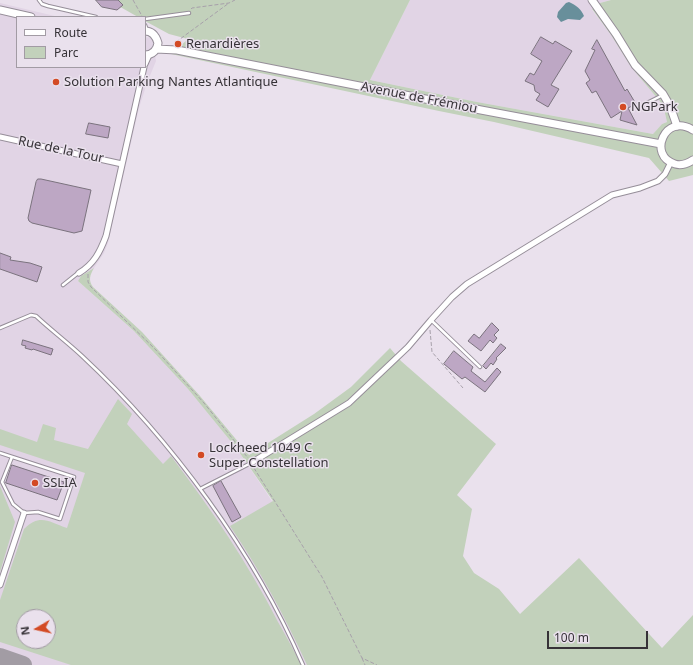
<!DOCTYPE html>
<html>
<head>
<meta charset="utf-8">
<style>
	body { margin:0 }
	#map { position:relative; width:693px; height:665px; overflow:hidden; background:#eae1ed; font-family:"Noto Sans",sans-serif }
	canvas { display:block }
	.legend { position:absolute; left:16px; top:16px; width:130px; height:52px; box-sizing:border-box; background:#eae1ed; border:1px solid #a29ba4; margin:0; padding:5px 7px; list-style:none; font-size:12px; color:#363237 }
	.legend li { display:flex; align-items:center; gap:8px; height:20px }
	.legend b { width:20px; border:1px solid #a29ba4 }
	.north { position:absolute; left:16px; top:609px; width:40px; height:40px; box-sizing:border-box; background:#eae1ed; border:1px solid #a29ba4; border-radius:50%; rotate:261deg; font-size:11px; font-weight:700; line-height:16px; text-align:center; color:#363237 }
	.north::after { content:''; display:block; margin:auto; width:14px; height:18px; background:#d34a24; clip-path:polygon(50% 0,100% 100%,50% 72%,0 100%) }
	.scale { position:absolute; left:547px; top:631px; width:101px; height:18px; box-sizing:border-box; border:2px solid #363237; border-top:0; padding-left:5px; font-size:12px; line-height:14px; white-space:nowrap; color:#363237; -webkit-text-stroke:3px #eae1ed; paint-order:stroke }
</style>
</head>
<body>
<div id="map">
<canvas width="693" height="665"></canvas>
<ul class="legend">
<li><b style="height:5px;background:#fff"></b>Route</li>
<li><b style="height:11px;background:#c2d1bb"></b>Parc</li>
</ul>
<div class="north">N</div>
<div class="scale">100 m</div>
</div>
<script>
const ctx = document.querySelector('canvas').getContext('2d');
ctx.lineJoin = 'round';
function paint(path, color) {
  ctx.fillStyle = color;
  ctx.fill(path, 'evenodd');
}
function stroke(path, color, width, dash) {
  ctx.strokeStyle = color;
  ctx.lineWidth = width;
  ctx.lineCap = dash ? 'butt' : 'round';
  ctx.setLineDash(dash || []);
  ctx.stroke(path);
}
function write(font, color, halo, rows, align = 'center') {
  ctx.font = font + ' "Noto Sans",sans-serif';
  ctx.lineWidth = 3;
  ctx.setLineDash([]);
  ctx.textBaseline = 'middle';
  ctx.strokeStyle = halo;
  ctx.fillStyle = color;
  for (const [text, x, y, turn = 0] of rows) {
    ctx.save();
    ctx.translate(x, y);
    ctx.rotate((+turn || 0) * Math.PI / 180);
    ctx.textAlign = isNaN(turn) ? turn : align;
    if (halo) ctx.strokeText(text, 0, 0);
    ctx.fillText(text, 0, 0);
    ctx.restore();
  }
}
const built = new Path2D(`
	M410 0H611L600 3 592 10 611 35 631 67 663 105 667 122 662 124 653 134 477 102 370 80Z
	M0 3 59 17H17V67H145V37L152 38 156 61 147 83 139 108 108 243 104 253 94 268 81 276 78 281 134 331 188 389 237 449 280 513 360 665H0ZM24 617H48V641H24Z`);
const green = new Path2D(`
	M108 0H410L370 80 477 102 653 134 662 124 667 122 663 105 631 67 611 35 592 9 600 3 611 0H693V175L669 181 649 158 494 122 439 111 171 54 188 39 169 34 145 21V17H138Z
	M94 268C90 275 88 280 93 287L142 332 200 396 249 455 314 414 351 387 390 348 401 361 496 444 457 495 472 509 463 556 474 573 499 589 520 614 579 558 662 648 693 615V665H307C285 617 260 570 230 526L273 501 237 449 188 389 134 331 78 281 81 276Z
	M118 399 132 414 127 424 163 464 171 456C211 509 248 563 278 622 286 636 294 650 301 665H71L0 642V600L24 529C40 513 49 522 67 528L85 473 0 445V429L37 442 43 424 56 428 54 440 88 449ZM24 617H48V641H24Z
	M0 486 15 522 0 572Z`);
const water = new Path2D(`
	M569 2C576 5 581 9 584 16L580 20 568 19 561 22 557 17 558 12 566 3Z`);
const taxiway = new Path2D(`
	M0 657 23 665`);
const building = new Path2D(`
	M96 0H118L123 5 117 10 102 7Z
	M541 37 553 44 555 41 572 51 551 85 559 89 548 107 536 100 540 94 535 91 534 85 525 81 530 73 534 75 542 61 531 54Z
	M597 40 625 91 627 89 636 104 628 108 637 125 620 120 622 111 611 118 596 91 592 93 586 83 590 80 585 71 595 50 592 49Z
	M89 123 110 127 108 138 86 134Z
	M38 179H41L91 190 82 231 74 233 32 223 29 221 28 218 36 182Z
	M0 253 11 257 10 260 30 263 42 267 37 282 0 269Z
	M492 323 499 330 494 335 497 338 493 343 490 340 481 351 468 341 474 334 479 338Z
	M23 340 53 349 51 355 33 349 32 350 25 348 26 346 22 345Z
	M501 344 506 348 496 358 497 359 493 365 491 363 486 369 483 366Z
	M454 351 473 367 471 371 485 382 497 368 501 372 485 392 465 377 462 379 444 364Z
	M12 465 64 482 57 500 6 483Z
	M221 481 241 517 232 522 213 486Z`);
const path = new Path2D(`
	M133 0 142 16
	M191 9 192 8 229 3 235 0
	M176 42 229 3
	M88 274V282L91 287 155 349 204 403 248 458
	M430 330 432 352 463 388
	M254 468 322 577 362 658 377 665
	M362 658 365 665`);
const service = new Path2D(`
	M39 0 42 4 48 6 96 17
	M145 19 189 13
	M145 25 147 31
	M643 105 663 95
	M63 285 78 273
	M431 320 480 367
	M0 328 31 315 36 316C51 330 67 342 82 356 172 440 254 552 303 665
	M0 453 74 477 60 519 38 512 24 513 13 504 2 482 12 457
	M200 489 251 463`);
const minor = new Path2D(`
	M145 64 149 55
	M0 137 122 164
	M79 273C94 264 100 252 106 236L144 67
	M251 463 349 403 408 347 431 320 452 297 467 284 612 195 640 188 658 181 665 174 671 162
	M0 585 24 513`);
const tertiary = new Path2D(`
	M592 0 616 34 635 65 663 94 670 106 677 126`);
const secondary = new Path2D(`
	M0 10 31 17
	M145 31C152 31 156 36 158 43 157 50 153 55 145 55
	M156 49 177 50 192 53 481 110 661 144
	M693 130C665 112 647 156 675 164 682 166 687 164 693 160`);
const markers = [
	[178,44,4,"#d34a24"],
	[56,82,4,"#d34a24"],
	[623,107,4,"#d34a24"],
	[201,455,4,"#d34a24"],
	[35,483,4,"#d34a24"]
];
const poiNames = [
	["Renardières",186,44],
	["Solution Parking Nantes Atlantique",64,82],
	["NGPark",631,107],
	["Lockheed 1049 C",209,448],
	["Super Constellation",209,463],
	["SSLIA",43,483]
];
const streetNames = [
	["Avenue de Frémiou",419,98,11],
	["Rue de la Tour",61,150,12]
];
paint(built, '#e1d4e5');
paint(green, '#c2d1bb');
paint(water, '#688f9b');
stroke(taxiway, '#a29ca4', 18);
paint(building, '#bda7c4');
stroke(building, '#7b737e', 1);
stroke(service, '#968e99', 4.5);
stroke(minor, '#968e99', 7);
stroke(tertiary, '#968e99', 9);
stroke(secondary, '#968e99', 9);
stroke(path, '#a7a0aa', 1, [4, 2]);
stroke(service, '#fff', 2.5);
stroke(minor, '#fff', 5);
stroke(tertiary, '#fff', 7);
stroke(secondary, '#fff', 7);
for (const [x, y, r, color] of markers) {
  const dot = new Path2D();
  dot.arc(x, y, r, 0, 2 * Math.PI);
  ctx.fillStyle = color;
  ctx.fill(dot);
  stroke(dot, '#eae1ed', 1.5);
}
write('13px', '#363237', '#eae1ed', poiNames, 'left');
write('13px', '#363237', '#eae1ed', streetNames);
</script>
</body>
</html>
